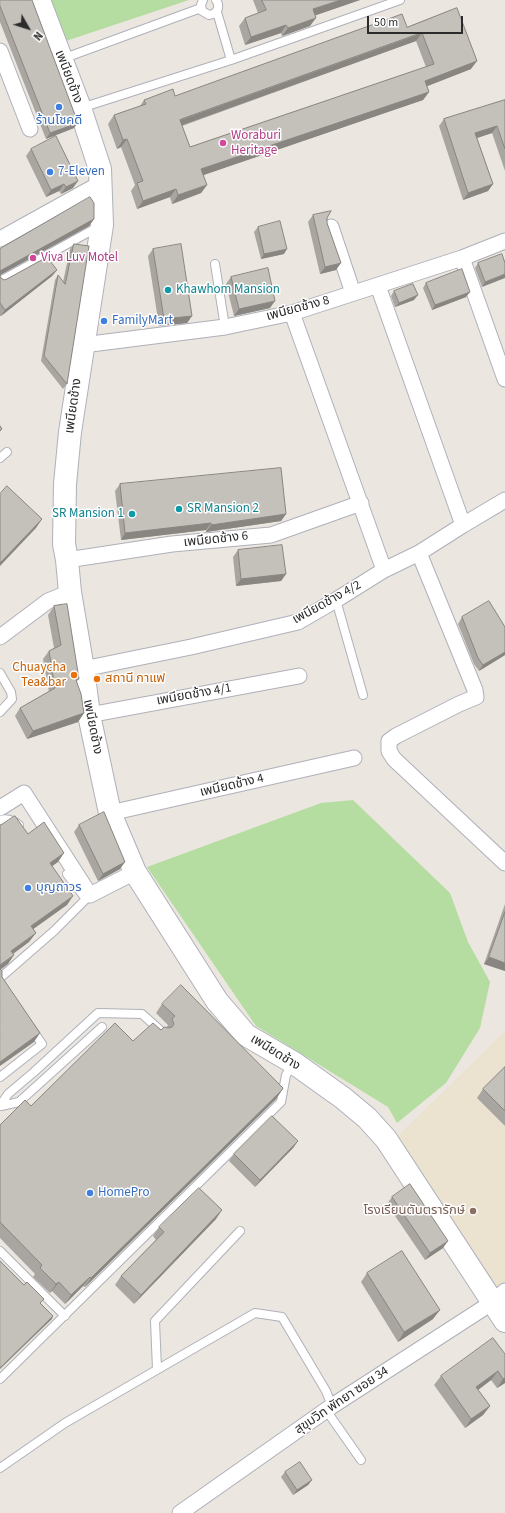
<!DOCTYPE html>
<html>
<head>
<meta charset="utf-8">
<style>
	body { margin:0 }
	#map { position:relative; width:505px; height:1513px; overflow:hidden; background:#ebe6df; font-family:"Source Sans 3",sans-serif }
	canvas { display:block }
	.north { position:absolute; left:8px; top:8px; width:40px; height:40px; -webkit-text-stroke:3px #fff; paint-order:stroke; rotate:129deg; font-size:11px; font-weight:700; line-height:16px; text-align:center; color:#2b2b2b }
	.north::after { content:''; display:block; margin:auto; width:14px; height:18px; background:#2b2b2b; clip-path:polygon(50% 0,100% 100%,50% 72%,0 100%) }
	.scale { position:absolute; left:367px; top:16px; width:96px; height:18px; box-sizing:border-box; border:2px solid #2b2b2b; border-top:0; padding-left:5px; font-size:12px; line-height:14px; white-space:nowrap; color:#2b2b2b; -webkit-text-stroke:3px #fff; paint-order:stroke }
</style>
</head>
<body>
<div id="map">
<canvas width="505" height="1513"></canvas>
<div class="north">N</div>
<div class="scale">50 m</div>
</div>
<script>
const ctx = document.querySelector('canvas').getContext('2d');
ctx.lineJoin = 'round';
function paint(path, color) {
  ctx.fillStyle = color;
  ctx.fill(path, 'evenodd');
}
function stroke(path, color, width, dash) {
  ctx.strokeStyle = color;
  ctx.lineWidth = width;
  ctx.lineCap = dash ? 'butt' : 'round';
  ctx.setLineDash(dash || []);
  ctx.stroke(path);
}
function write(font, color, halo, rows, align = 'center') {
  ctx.font = font + ' "Source Sans 3","Noto Sans Thai",sans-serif';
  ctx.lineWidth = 3;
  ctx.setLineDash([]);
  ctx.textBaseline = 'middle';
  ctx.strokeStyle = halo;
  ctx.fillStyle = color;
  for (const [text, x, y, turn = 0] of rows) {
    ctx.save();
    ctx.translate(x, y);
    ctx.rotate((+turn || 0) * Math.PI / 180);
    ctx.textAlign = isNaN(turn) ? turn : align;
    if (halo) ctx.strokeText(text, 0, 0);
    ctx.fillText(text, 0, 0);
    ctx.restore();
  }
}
const education = new Path2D(`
	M505 1031V1282L495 1292 394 1140Z`);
const green = new Path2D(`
	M46 0H189L63 42Z
	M353 800 450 893 468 942 490 982 480 1028 446 1083 397 1123 388 1107 256 1026 147 867 321 803Z`);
const lane = new Path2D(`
	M203 0 201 5 202 11 209 15C217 14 221 7 216 0
	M217 12 231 60
	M62 59 201 8
	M81 108 231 60 400 0
	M215 264 225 327
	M0 281 98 227
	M0 458 7 452
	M336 600 363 695
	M0 673 11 692 12 699 0 712
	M0 820C8 818 13 820 19 825
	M0 978 54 931 86 899 67 874
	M0 1077 42 1044 31 1028
	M0 1106 8 1094 34 1072 98 1013 142 1014 161 1031
	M1 1106 19 1102 102 1027
	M0 1251 65 1316
	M157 1369 155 1321 240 1231
	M0 1379 281 1102 286 1075 293 1064
	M326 1410 361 1460
	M0 1468 65 1423 255 1313 282 1317 326 1391 332 1406`);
const street = new Path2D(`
	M0 51 30 129
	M331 227 353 293
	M0 239 101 183
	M462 258 505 379
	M378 286 463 525
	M292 313 384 570
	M83 345 225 327 292 313 462 258 505 241
	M419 553 475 690 476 697 459 704 396 736 389 741V751L394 759 505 863
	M67 560 172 544 271 535 361 503
	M0 637 48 601 70 592
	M83 669 191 647 298 622 336 600 384 570 419 553 463 525 505 500
	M89 715 299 676
	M0 808 24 793 90 895 135 872
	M110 813 354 758
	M180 1513 332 1406 493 1302 505 1291`);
const secondary = new Path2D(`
	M39 0 80 108 100 169 102 225 70 432 65 484 64 544 67 560 70 592 83 669 89 715 110 813 135 872 217 1001 246 1035 294 1063 343 1098 367 1118 386 1139 505 1321`);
const wall = new Path2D(`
	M0 0 74 128 46 139 0 22Z
	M253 0H360L315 15 310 26 282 36 281 33 245 45 239 26 245 18 258 13Z
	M457 8 471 69 427 86 429 92 423 100 203 175 207 185 201 193 172 204 170 197 137 209 131 191 135 185 121 147 117 149 108 124 114 115 140 106 144 100 175 96 407 27ZM416 41 426 67 190 147 182 126Z
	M505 100V171L492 133 477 138 493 184 488 191 463 200 439 126 444 119Z
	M31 149 73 188 61 194 59 191 46 197 26 156Z
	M313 215 327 218V223L336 270 320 274 308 222Z
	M94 219 89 226 0 275V277L4 280 57 270 52 276 1 316H0V249Z
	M258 227 284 254 261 259 254 232Z
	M74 244 67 384 63 389 41 361 55 280 58 275 63 282 70 249Z
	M153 249 192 316 187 323 159 326 148 256Z
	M478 263H505L482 287 475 268Z
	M231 277 270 308 234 316 226 284Z
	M426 283 466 297 432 310 423 288Z
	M394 291 414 300 395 307 391 296Z
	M120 484 286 514 281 521 206 532V530L121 540 115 491Z
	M238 550 286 574 281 581 236 586 233 557Z
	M54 606 79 679 76 682 84 713 78 722 27 739 15 716 20 708 49 692 43 659 49 651 54 648 48 615Z
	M462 617 505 627V655L479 671 474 664 458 624Z
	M79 825 120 869 98 881 74 832Z
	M505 904V971L484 964Z
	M162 1004 282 1090 276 1099 85 1287 83 1286 65 1304 52 1291 50 1293 33 1277 35 1274 0 1238V1125L133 1041 166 1028 168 1025 156 1013Z
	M505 1067V1126L477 1098 483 1089Z
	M298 1141 293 1148 255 1187 229 1161 234 1154Z
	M392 1197 443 1248 425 1260 387 1204Z
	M216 1219 134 1304 115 1285 121 1276 156 1240 153 1236 159 1227Z
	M367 1273 433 1319 398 1342 361 1282Z
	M505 1354V1383L497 1388 491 1380 478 1390 490 1406 483 1415 465 1428 434 1385 441 1376Z
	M285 1472 312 1480 308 1485 293 1495 281 1477Z`);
const shadedWall = new Path2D(`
	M341 0H360L308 18 313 9Z
	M316 18 310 26 282 36 288 28Z
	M286 25 281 33 245 45 251 37Z
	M422 33 416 41 174 128 180 120Z
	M477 61 471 69 420 89 425 81Z
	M429 92 423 100 195 178 201 169Z
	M78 123 74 128 46 139 50 133Z
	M497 126 492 133 471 140 475 133Z
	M127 139 121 147 117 149 123 140Z
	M78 181 73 188 61 194 66 187Z
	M64 184 59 191 46 197 51 190Z
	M493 184 488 191 463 200 468 193Z
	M207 185 201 193 172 204 178 195Z
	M176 189 170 197 137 209 143 201Z
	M94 219 89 226 0 275V271Z
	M287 249 284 254 261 259 264 254Z
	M341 263 336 270 320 274 325 267Z
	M57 270 52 276 1 316 5 310Z
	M505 274V278L482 287 485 282Z
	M470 292 466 297 432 310 435 305Z
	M418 295 414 300 395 307 399 303Z
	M275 301 270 308 234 316 239 309Z
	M192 316 187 323 159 326 164 319Z
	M286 514 281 521 206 532 211 525Z
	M42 519 36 528 0 566V563Z
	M211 523 206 530 121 540 125 533Z
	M286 574 281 581 236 586 241 579Z
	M505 652V655L479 671 483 665Z
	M84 713 78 722 27 739 33 731Z
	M64 853 58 862 44 872 50 863Z
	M125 862 120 869 98 881 103 874Z
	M73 896 67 905 25 935 31 926Z
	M36 933 29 942 5 960 11 951Z
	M14 955 8 964 0 970V965Z
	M489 957 505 963V971L484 964Z
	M40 1033 34 1042 0 1066V1062Z
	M282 1090 276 1099 85 1287 91 1278Z
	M298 1141 293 1148 255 1187 260 1180Z
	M222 1210 216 1219 134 1304 141 1295Z
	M448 1241 443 1248 425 1260 430 1253Z
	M90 1277 83 1286 65 1304 71 1295Z
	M59 1282 52 1291 50 1293 56 1284Z
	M440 1310 433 1319 398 1342 404 1332Z
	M53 1316 52 1319 0 1369V1368Z
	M498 1371 491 1380 470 1396 476 1387Z
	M505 1378V1383L497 1388 503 1379Z
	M490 1406 483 1415 465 1428 471 1419Z
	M312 1480 308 1485 293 1495 297 1490Z`);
const building = new Path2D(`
	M0 0H32L78 123 50 133 0 6Z
	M262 0H341L313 9 316 18 288 28 286 25 251 37 245 18 266 10Z
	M457 8 477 61 425 81 429 92 201 169 207 185 178 195 176 189 143 201 137 183 143 181 127 139 123 140 114 115 146 104 144 100 173 89 175 96 402 14 407 27ZM422 33 434 64 190 147 180 120Z
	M505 100V149L497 126 475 133 493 184 468 193 444 119Z
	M56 136 78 181 66 187 64 184 51 190 31 149Z
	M90 197 94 203V219L0 271V277L4 280 7 279 47 257 57 270 5 310 0 303V249Z
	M331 211 327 218V223L341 263 325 267 313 215Z
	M280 221 287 249 264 254 258 227Z
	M74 244 89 246 67 384 44 356 58 275 65 284Z
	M181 244 192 316 164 319 153 249Z
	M502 254 505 263V274L485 282 478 263Z
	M268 268 275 301 239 309 231 277Z
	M462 269 470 292 435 305 426 283Z
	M413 284 418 295 399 303 394 291Z
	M0 426 2 429 0 431Z
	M281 468 286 514 211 525V523L125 533 120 484Z
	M7 486 42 519 0 563V494Z
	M282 545 286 574 241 579 238 550Z
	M489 601 505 627V652L483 665 478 658 462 617Z
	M67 604 79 679 76 680 81 694 84 713 33 731 20 708 55 688 49 651 61 645 54 606Z
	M104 812 125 862 103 874 79 825Z
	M15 816 28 834 44 822 64 853 50 863 73 896 31 926 36 933 11 951 14 955 0 965V826Z
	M505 912V963L489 957Z
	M0 969 2 971V977L40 1033 0 1062Z
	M181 985 283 1088 282 1090 91 1278 90 1277 71 1295 59 1282 56 1284 40 1268 42 1265 0 1222V1125L25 1100 31 1106 115 1023 133 1041 153 1023 161 1030 164 1027 168 1028 172 1027 174 1024 172 1019 175 1016 162 1004Z
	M505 1067V1111L483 1089Z
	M272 1116 298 1141 260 1180 234 1154Z
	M410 1184 448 1241 430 1253 392 1197Z
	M199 1188 222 1210 141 1295 121 1276 164 1232 159 1227Z
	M402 1251 440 1310 404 1332 367 1273Z
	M0 1261 24 1285 27 1282 44 1299 40 1303 53 1316 0 1368Z
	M493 1338 505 1354V1378L503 1379 498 1371 476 1387 490 1406 471 1419 441 1376Z
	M300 1462 312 1480 297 1490 285 1472Z`);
const markers = [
	[59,107,4,"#3f7fe0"],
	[223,143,4,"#d1479c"],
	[50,172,4,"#3f7fe0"],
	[33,258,4,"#d1479c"],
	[168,290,4,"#0f9aa8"],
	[104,321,4,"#3f7fe0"],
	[179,509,4,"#0f9aa8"],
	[132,514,4,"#0f9aa8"],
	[74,675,4,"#e8710a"],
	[97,679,4,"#e8710a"],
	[28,888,4,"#3f7fe0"],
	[90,1193,4,"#3f7fe0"],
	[473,1211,4,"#8d6e63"]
];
const streetNames = [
	["เพนียดช้าง",68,77,69],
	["เพนียดช้าง 8",298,309,-15],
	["เพนียดช้าง",74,406,-82],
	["เพนียดช้าง 6",216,540,-6],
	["เพนียดช้าง 4/2",327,603,-29],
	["เพนียดช้าง 4/1",194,695,-10],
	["เพนียดช้าง",92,727,79],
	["เพนียดช้าง 4",232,786,-13],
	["เพนียดช้าง",275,1053,32],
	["สุขุมวิท พัทยา ซอย 34",342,1401,-34]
];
const shopNames = [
	["ร้านโชคดี",59,121,"center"],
	["7-Eleven",58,172],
	["FamilyMart",112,321],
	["บุญถาวร",36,888],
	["HomePro",98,1193]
];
const hotelNames = [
	["Woraburi",231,136],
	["Heritage",231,151],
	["Viva Luv Motel",41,258]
];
const cultureNames = [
	["Khawhom Mansion",176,290],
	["SR Mansion 2",187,509],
	["SR Mansion 1",124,514,"right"]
];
const foodNames = [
	["Chuaycha",66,668],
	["Tea&bar",66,683],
	["สถานี กาแฟ",105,679,"left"]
];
const educationNames = [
	["โรงเรียนตันตรารักษ์",465,1211]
];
paint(education, '#ebe2d0');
paint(green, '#b5dda1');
stroke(lane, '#afb1ba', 10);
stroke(street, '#afb1ba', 17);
stroke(secondary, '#afb1ba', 24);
stroke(lane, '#fff', 8);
stroke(street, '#fff', 15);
stroke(secondary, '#fff', 22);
paint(wall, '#a9a5a0');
paint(shadedWall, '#898682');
paint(building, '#c4c0ba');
stroke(building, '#898682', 1);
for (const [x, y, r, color] of markers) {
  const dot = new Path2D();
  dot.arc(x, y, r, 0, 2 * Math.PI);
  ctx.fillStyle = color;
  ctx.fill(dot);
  stroke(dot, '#fff', 1.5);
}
write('13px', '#2b2b2b', '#fff', streetNames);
write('13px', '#366cbe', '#fff', shopNames, 'left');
write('13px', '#b23c85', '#fff', hotelNames, 'left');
write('13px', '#0d838f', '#fff', cultureNames, 'left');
write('13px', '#c56008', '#fff', foodNames, 'right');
write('13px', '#785e54', '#fff', educationNames, 'right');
</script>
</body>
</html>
